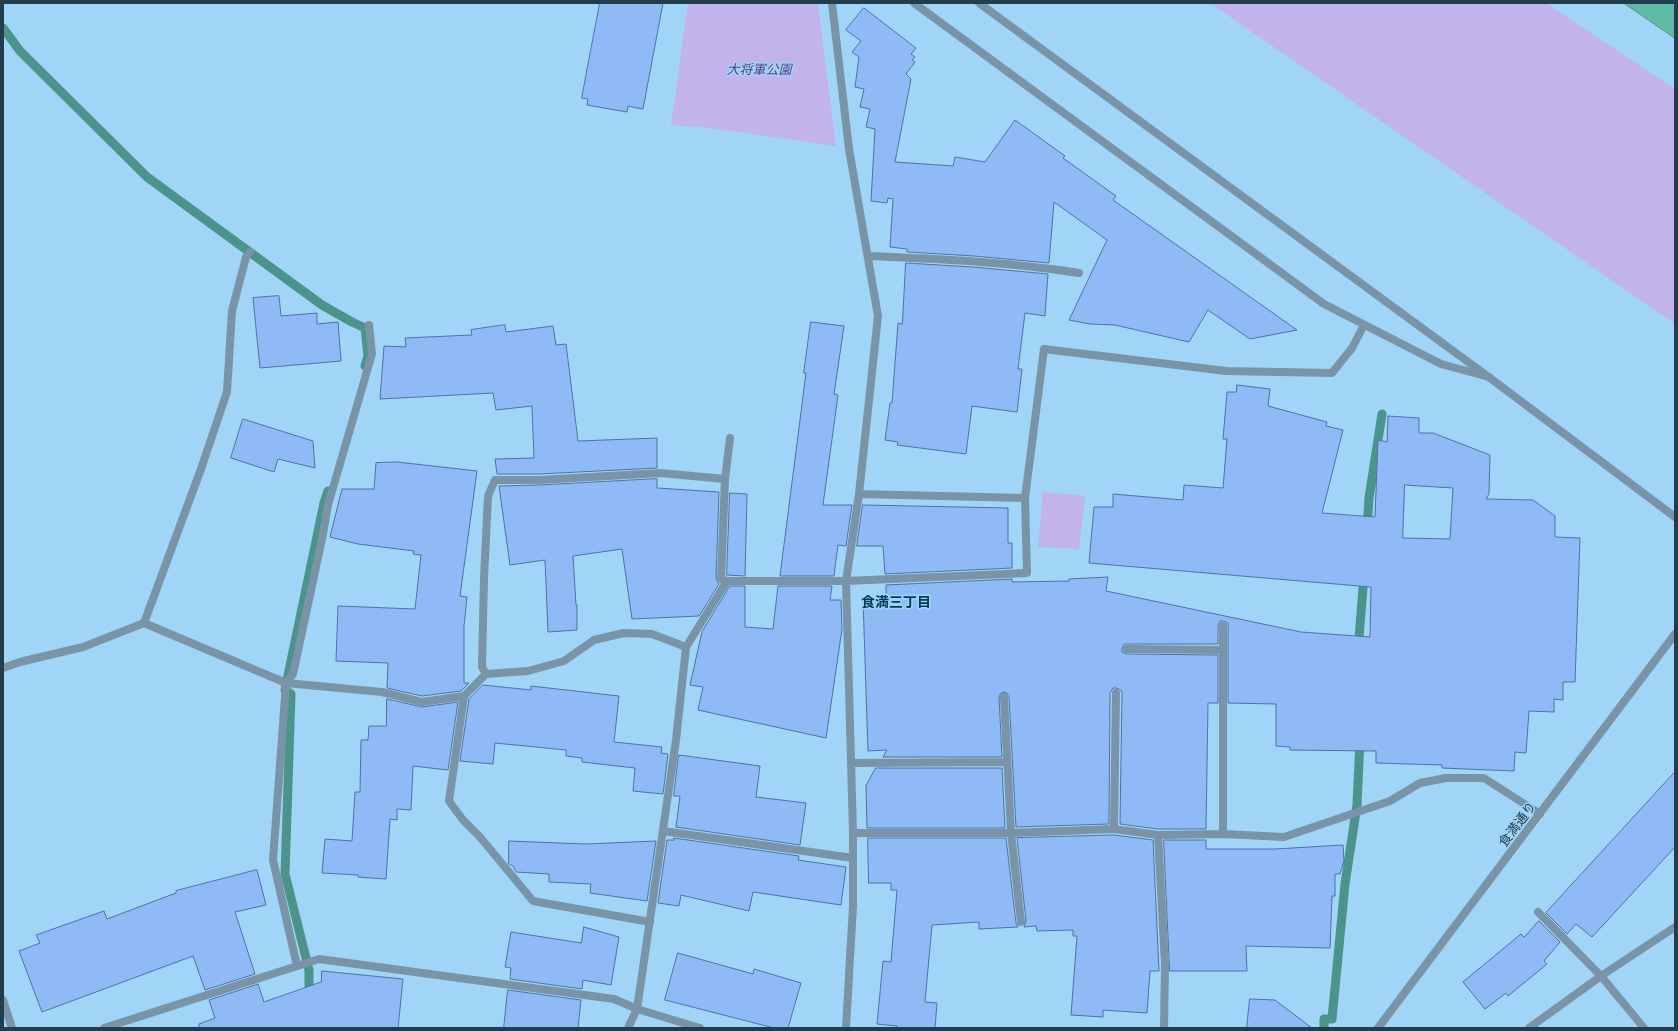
<!DOCTYPE html>
<html>
<head>
<meta charset="utf-8">
<style>
	body { margin:0 }
	#map { position:relative; width:1678px; height:1031px; overflow:hidden; background:#a0d5f7; font-family:Georgia,serif }
	canvas { display:block }
	.frame { position:absolute; inset:0; border:4px solid #213d4e; pointer-events:none }
</style>
</head>
<body>
<div id="map">
<canvas width="1678" height="1031"></canvas>
<div class="frame"></div>
</div>
<script>
const ctx = document.querySelector('canvas').getContext('2d');
ctx.lineJoin = 'round';
function paint(path, color) {
  ctx.fillStyle = color;
  ctx.fill(path, 'evenodd');
}
function stroke(path, color, width, dash) {
  ctx.strokeStyle = color;
  ctx.lineWidth = width;
  ctx.lineCap = dash ? 'butt' : 'round';
  ctx.setLineDash(dash || []);
  ctx.stroke(path);
}
function write(font, color, halo, rows, align = 'center') {
  ctx.font = font + ' Georgia,"Noto Sans JP",serif';
  ctx.lineWidth = 3;
  ctx.setLineDash([]);
  ctx.textBaseline = 'middle';
  ctx.strokeStyle = halo;
  ctx.fillStyle = color;
  for (const [text, x, y, turn = 0] of rows) {
    ctx.save();
    ctx.translate(x, y);
    ctx.rotate((+turn || 0) * Math.PI / 180);
    ctx.textAlign = isNaN(turn) ? turn : align;
    if (halo) ctx.strokeText(text, 0, 0);
    ctx.fillText(text, 0, 0);
    ctx.restore();
  }
}
const green = new Path2D(`
	M688 3H818L836 146 709 128 671 125Z
	M1210 3H1546L1675 89V324Z
	M1043 492 1085 496 1079 549 1038 547Z`);
const water = new Path2D(`
	M1624 3H1675V38Z`);
const stream = new Path2D(`
	M3 28 20 51 147 177 322 305 352 322 365 328 368 356 365 366
	M1367 528 1369 498 1382 414
	M1360 648 1359 638 1364 575
	M309 998V970L285 874 291 694 285 690 324 503 328 491
	M1324 1028V1019H1332L1345 884 1357 805 1360 740`);
const building = new Path2D(`
	M600 3H663L643 109 628 106 627 112 587 105 588 99 582 98Z
	M864 8 916 48 911 54 915 57 912 60 915 62 906 74 911 79 895 162 953 166 955 157 985 162 1015 120 1065 156 1063 158 1116 196 1113 200 1297 330 1250 339 1208 310 1189 342 1115 325 1090 324 1069 320 1107 240 1054 202 1049 263 974 256 907 252V249L890 247 893 199 888 198 887 203 871 201 875 129 866 127 870 109 860 107 864 89 855 87 859 57 852 52 861 41 846 30Z
	M906 263 973 267 1048 274 1045 316 1025 313 1018 369H1022L1017 412 972 406 966 454 897 445 898 442 885 440 890 403H892L898 323 902 324Z
	M279 296 281 316 317 313V324L338 322 341 361 260 368 253 298Z
	M811 322 844 326 834 394 838 395 823 505H852L846 546 838 545 834 576H780L806 373H804Z
	M505 325 506 332 553 326 556 345 566 344 578 441 657 438V468L539 474H497L495 459 534 458 532 406 496 410 493 393 380 399 384 346 406 347 405 338 472 335 471 330Z
	M1237 385 1270 389 1268 406 1327 422 1326 426 1343 430 1322 513 1375 517 1378 440 1387 442 1388 416 1419 418V433H1433L1490 455 1489 494 1486 499 1533 500 1555 516V537L1580 538 1575 682H1563V700L1554 699V712L1529 711 1526 753 1515 752 1514 771 1442 768V765L1376 763V751L1290 750V747L1276 746V704L1228 703V623L1223 621H1220L1218 626V644H1124L1122 649V652L1127 654 1218 655V703H1208L1206 829H1158L1120 824 1122 693 1121 690 1116 688H1113L1110 693 1109 824 1016 827 1009 697 1006 692 1001 693 999 697 1002 757H883L887 750 868 751 863 599H886V585L1012 579V582L1069 581V579L1108 577 1106 591 1301 632 1370 637 1371 587 1089 563 1094 507H1113V494L1183 500 1184 485 1223 488 1227 439H1223L1227 392H1236ZM1405 485 1453 488 1450 539 1403 538Z
	M243 419 313 441 315 468 278 459 274 472 231 458Z
	M397 462 477 471 460 596 467 597 464 626V683H469L461 691 422 696 387 688 388 663 336 661 338 606 415 609 421 555 413 554 414 551 358 544 330 537 342 489H374L376 463Z
	M657 479V488L719 492 716 579 719 584 699 616 632 619 622 549 573 556 576 605H577V630L548 632 545 560 510 565 499 486 539 485Z
	M730 493 747 494 745 576 727 575Z
	M863 505 1008 508V543H1012V568L885 574 883 546H857Z
	M730 586H745V627L773 629 778 586H832L830 600H841L842 629 826 738 698 710 703 687 690 685 702 632Z
	M483 685 531 690V686L619 696 614 742 662 747 661 753 668 754 663 794 633 791 635 768 582 762V758L566 756V750L495 743 493 764 460 761 469 699Z
	M387 699 422 707 458 702 448 770 413 766 411 810 397 809V820L390 819 386 879 358 877V875L322 873 325 839 352 841 355 792H360L361 740H368L369 726H386Z
	M679 755 760 766 756 797 806 803 800 845 676 827 680 796H674Z
	M876 768H1002L1005 828H867L866 786Z
	M1675 772V847L1592 937 1576 924 1567 934 1546 913Z
	M1114 835 1153 840 1159 971H1150L1147 1013 1103 1010V1017L1071 1015 1077 936H1073V930L1037 931 1036 926 1024 927 1026 921 1017 838Z
	M674 838 799 856 798 860 846 867 841 905 753 892 749 911 681 895 679 906 658 903 667 840H674Z
	M868 838H1006L1016 923 1018 927 979 929V922L932 925 925 1002 937 1003 935 1028H897V1026L877 1024 883 961 891 962 897 890H891V883H869Z
	M1164 840H1206V849H1275L1343 845 1344 861 1340 874H1335V896H1332L1330 948 1246 946 1247 971H1170Z
	M509 841 586 844 656 841 647 901 590 893 591 884 549 882V874L516 872 513 866 509 864Z
	M257 870 266 905 235 912 255 974 205 990 193 956 42 1012 19 951 40 943 36 935 104 911 107 919 176 893V891Z
	M1539 921 1560 942 1544 961 1547 964 1508 996 1506 993 1485 1009 1463 982 1521 934 1524 937Z
	M584 927 619 937 611 985 583 980 582 989 510 979 511 968 505 967 511 932 581 943Z
	M678 953 753 974 754 969 801 983 788 1028H774L665 1000Z
	M322 971 403 979 398 1028H199V1024L215 1018 209 1000 258 984 264 1002 321 982Z
	M508 990 581 1000 578 1028H504Z
	M1250 999 1275 1000 1312 1028H1247Z`);
const minor = new Path2D(`
	M832 3 849 149 878 316 859 494 846 581 853 833V906L846 1028
	M914 3 1324 304 1441 364 1489 377
	M868 256C938 259 1009 262 1079 273
	M859 494 1025 498
	M727 581 721 579 725 479 730 438
	M144 623 201 469 227 392 232 311 246 257 250 252
	M1127 649 1223 650
	M3 668 20 662 83 647 144 623 286 683 382 692 422 702 464 696 486 674 528 671 564 661 594 640 624 633 652 634 686 647 727 581H846L1027 573 1025 498 1044 349 1226 371 1332 373 1352 348 1364 325
	M486 674 482 667 484 578 488 496 495 480H539L660 473 725 479
	M464 696 449 801 463 820 480 837 533 901 650 922
	M1004 697 1011 833 1021 922
	M851 763 1007 762
	M1114 829 1116 693
	M663 831 853 858
	M853 833H1011L1114 829 1158 835 1223 834 1284 837 1390 801 1420 783 1446 778H1484L1540 814
	M1223 834V626
	M1158 835 1165 964 1164 1028
	M1538 912 1601 976 1644 1028
	M297 966 273 860 286 683 293 674 322 539 328 505 372 354 369 325
	M3 1000 12 1028
	M104 1028 319 959 614 999 637 1009 700 1028
	M628 1028 637 1009 676 740 686 647
	M1529 1028 1601 976 1675 927`);
const tertiary = new Path2D(`
	M979 3 1490 378 1675 517
	M1378 1028 1675 634`);
const parkNames = [
	["大将軍公園",759,69]
];
const streetNames = [
	["食満通り",1517,824,-53]
];
const neighbourhoodNames = [
	["食満三丁目",896,602]
];
paint(green, '#c2b3ed');
paint(water, '#5dbaa5');
stroke(water, '#4b948b', 1);
stroke(stream, '#4b948b', 9);
paint(building, '#90baf5');
stroke(building, '#4d72a5', 1);
stroke(minor, '#7894a6', 8);
stroke(tertiary, '#7894a6', 8);
write('italic 13px', '#583d8b', '#a0d5f7', parkNames);
write('13px', '#213d4e', '#a0d5f7', streetNames);
write('bold 14px', '#003b57', '#a0d5f7', neighbourhoodNames);
</script>
</body>
</html>
